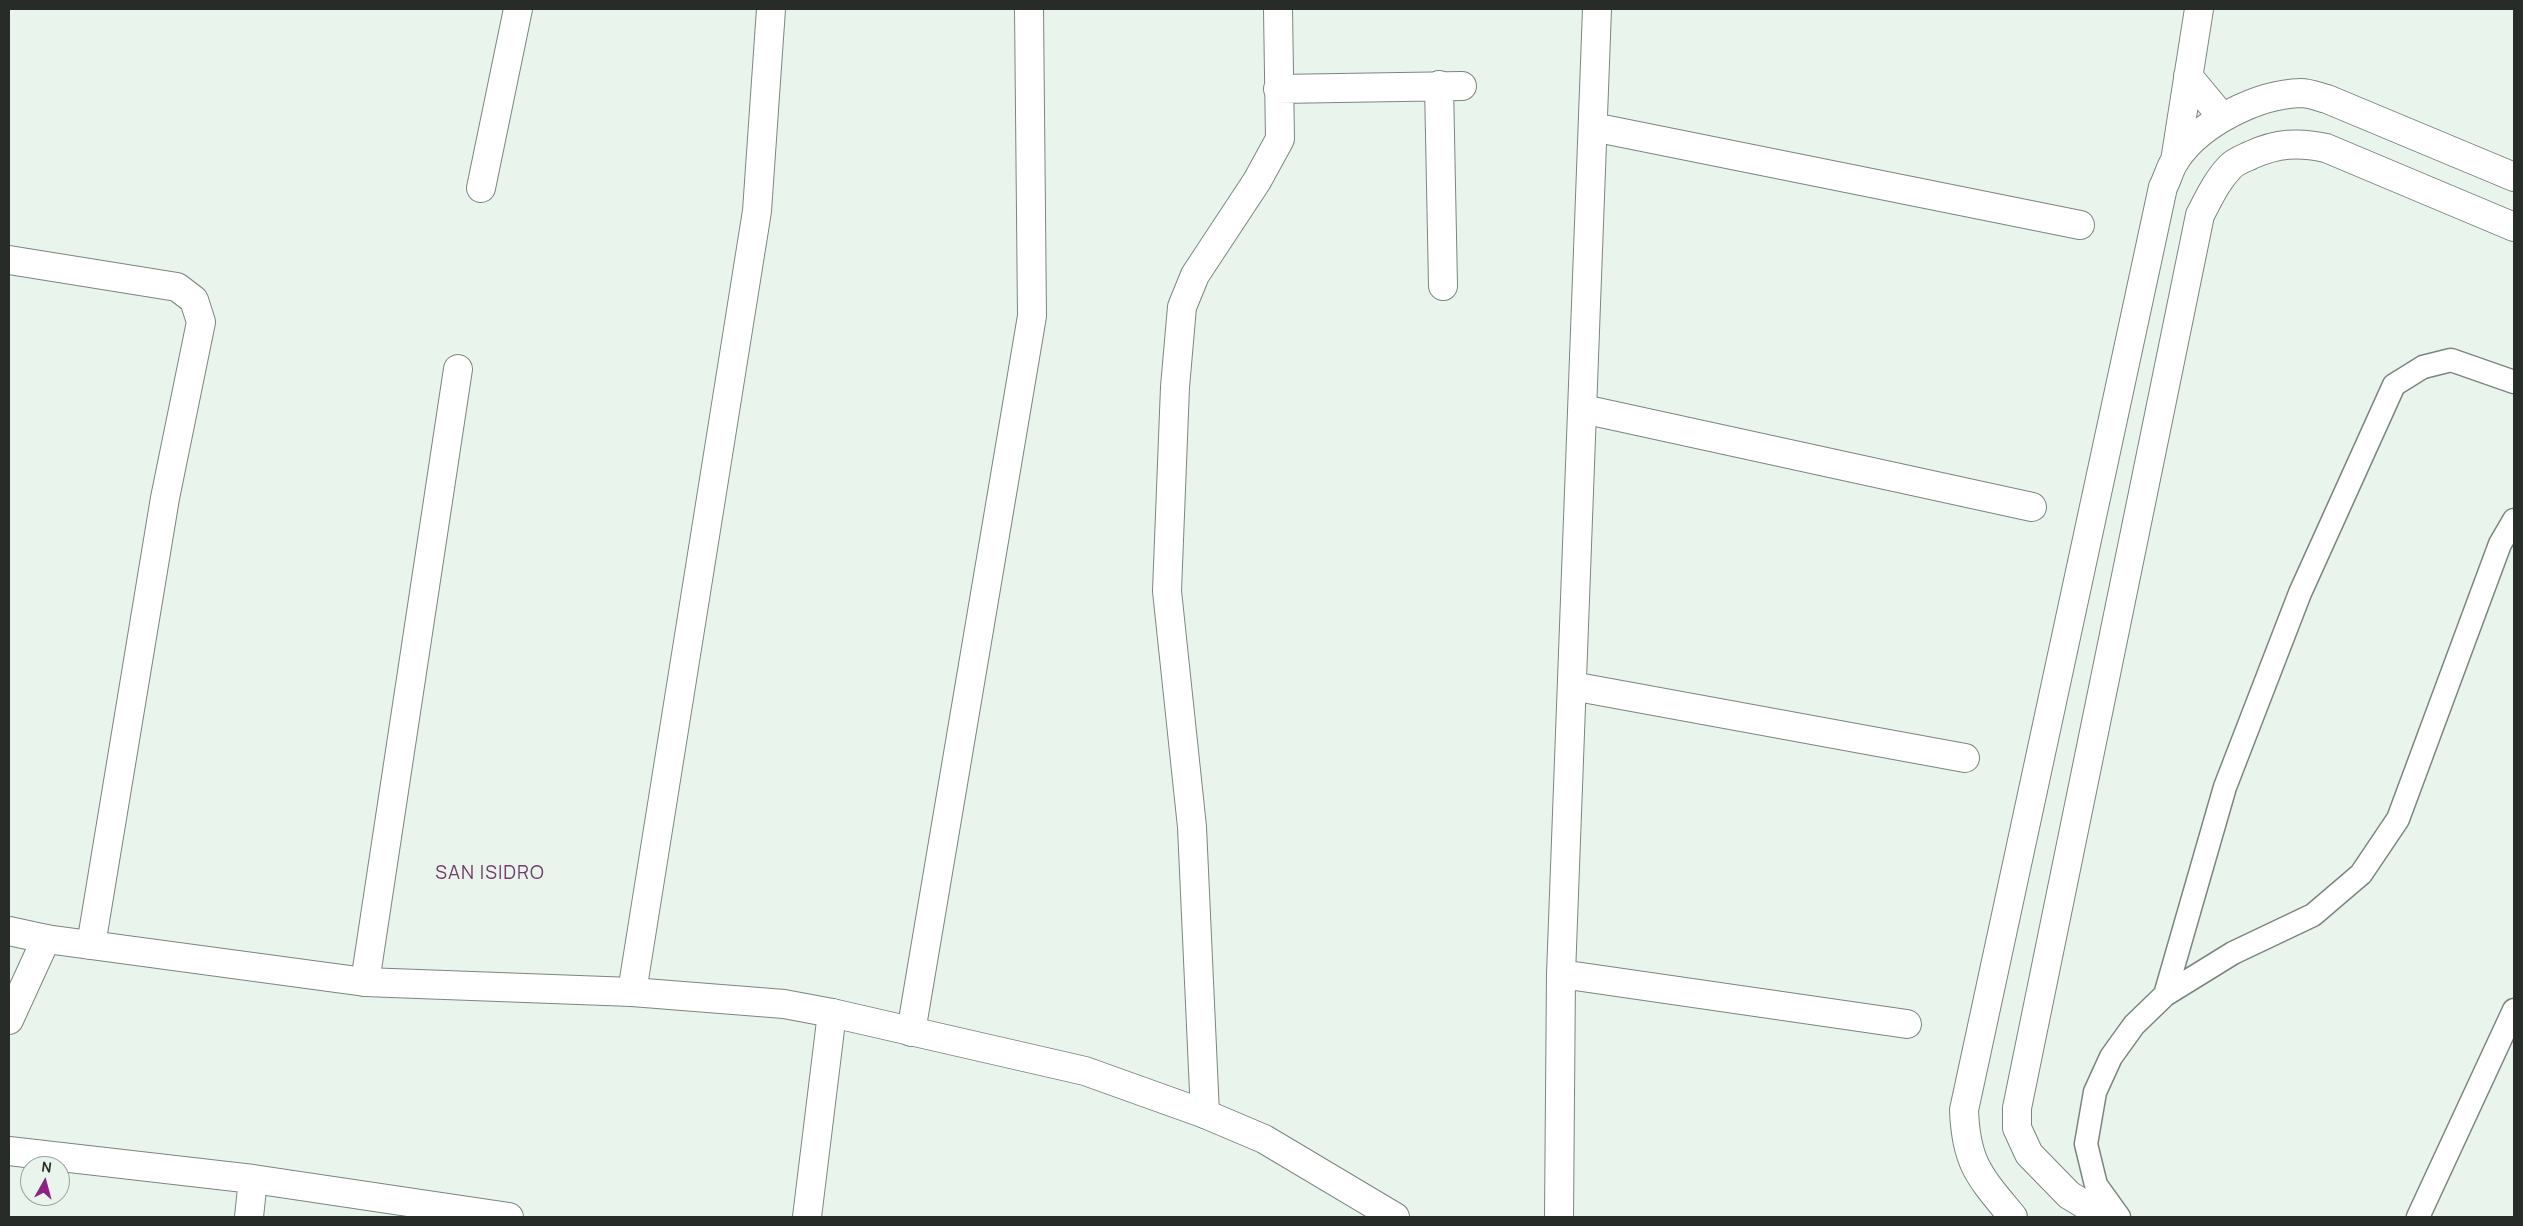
<!DOCTYPE html>
<html>
<head>
<meta charset="utf-8">
<style>
	body { margin:0 }
	#map { position:relative; width:2523px; height:1226px; overflow:hidden; background:#e8f4ec; font-family:Manrope,sans-serif }
	canvas { display:block }
	.frame { position:absolute; inset:0; border:10px solid #282c29; pointer-events:none }
	.north { position:absolute; left:20px; top:1156px; width:50px; height:50px; box-sizing:border-box; background:#e8f4ec; border:1px solid #9ba49e; border-radius:50%; rotate:7deg; font-size:14px; font-weight:700; line-height:20px; text-align:center; color:#282c29 }
	.north::after { content:''; display:block; margin:auto; width:18px; height:22px; background:#8f2184; clip-path:polygon(50% 0,100% 100%,50% 72%,0 100%) }
</style>
</head>
<body>
<div id="map">
<canvas width="2523" height="1226"></canvas>
<div class="frame"></div>
<div class="north">N</div>
</div>
<script>
const ctx = document.querySelector('canvas').getContext('2d');
ctx.lineJoin = 'round';
function stroke(path, color, width, dash) {
  ctx.strokeStyle = color;
  ctx.lineWidth = width;
  ctx.lineCap = dash ? 'butt' : 'round';
  ctx.setLineDash(dash || []);
  ctx.stroke(path);
}
function write(font, color, halo, rows, align = 'center') {
  ctx.font = font + ' Manrope,sans-serif';
  ctx.lineWidth = 5;
  ctx.setLineDash([]);
  ctx.textBaseline = 'middle';
  ctx.strokeStyle = halo;
  ctx.fillStyle = color;
  for (const [text, x, y, turn = 0] of rows) {
    ctx.save();
    ctx.translate(x, y);
    ctx.rotate((+turn || 0) * Math.PI / 180);
    ctx.textAlign = isNaN(turn) ? turn : align;
    if (halo) ctx.strokeText(text, 0, 0);
    ctx.fillText(text, 0, 0);
    ctx.restore();
  }
}
const service = new Path2D(`
	M2165 995 2225 787 2300 593 2394 385 2423 367 2451 360 2514 382
	M2119 1217 2096 1185 2086 1144 2095 1092 2111 1057 2134 1025 2165 995 2233 953 2313 915 2361 874 2398 819 2500 544 2514 520
	M2418 1217 2514 1010`);
const minor = new Path2D(`
	M2188 76 2222 117
	M1439 85 1443 286
	M1278 89 1462 86
	M1593 127 2080 225
	M2175 161 2199 9
	M481 188 518 9
	M9 260 177 287 194 300 201 322 165 498 91 945
	M1583 409 2032 507
	M1572 686 1965 758
	M1561 974 1907 1024
	M365 982 458 369
	M632 992 757 211 771 9
	M9 1020 46 939
	M911 1032 1032 316 1029 9
	M1205 1114 1192 827 1167 591 1175 387 1182 307 1195 275 1257 181 1280 139 1278 9
	M9 1151 253 1179 509 1217
	M249 1217 253 1179
	M807 1217 832 1013
	M1559 1217 1561 974 1597 9
	M2013 1217C1980 1177 1966 1164 1964 1110L2163 187C2168 178 2170 167 2176 159 2200 123 2258 94 2301 93 2309 93 2319 97 2327 99L2514 177
	M2114 1217 2092 1209 2069 1195 2029 1154 2017 1128V1108L2200 215C2209 198 2217 180 2231 166 2236 161 2245 158 2251 155 2277 143 2299 142 2326 148L2514 227`);
const tertiary = new Path2D(`
	M9 931 46 939 365 982 632 992 784 1004 832 1013 1085 1071 1205 1114 1264 1139 1395 1217`);
const neighbourhoodNames = [
	["SAN ISIDRO",490,874]
];
stroke(service, '#7c867f', 25);
stroke(minor, '#7c867f', 30);
stroke(tertiary, '#7c867f', 30);
stroke(service, '#fff', 22);
stroke(minor, '#fff', 28);
stroke(tertiary, '#fff', 28);
ctx.letterSpacing = '1px';
write('19px', '#733d6b', '#e8f4ec', neighbourhoodNames);
ctx.letterSpacing = '0px';
</script>
</body>
</html>
